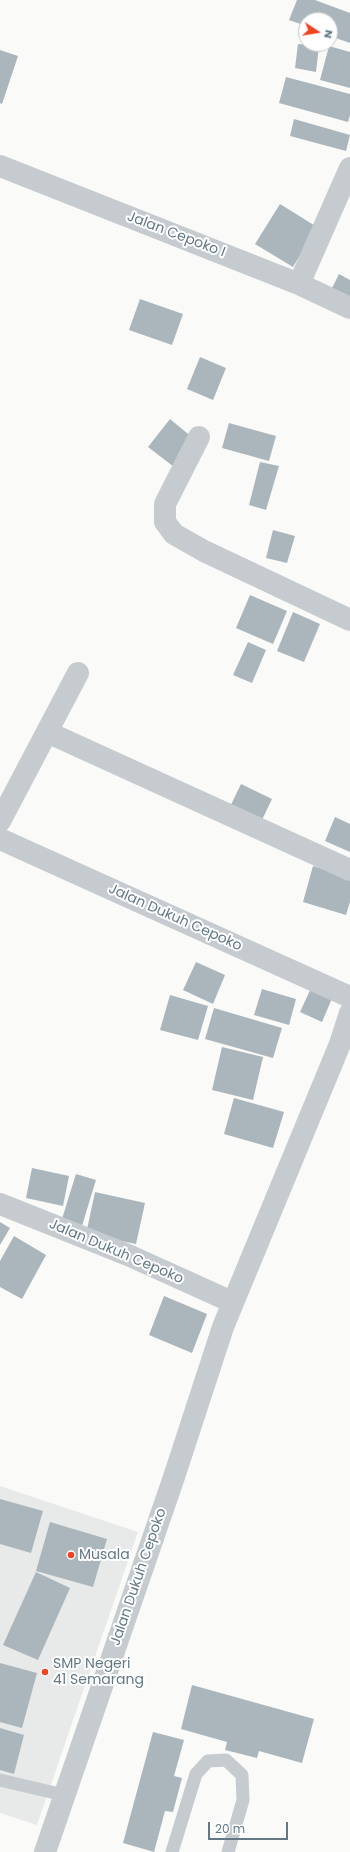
<!DOCTYPE html>
<html>
<head>
<meta charset="utf-8">
<style>
  body { margin:0 }
  #map { position:relative; width:350px; height:1852px; overflow:hidden; background:#fafaf8; font-family:Poppins,sans-serif }
  canvas { display:block }
  .north { position:absolute; left:298px; top:12px; width:40px; height:40px; box-sizing:border-box; background:#fff; border:1px solid #c0c9ce; border-radius:50%; rotate:102deg; font-size:11px; font-weight:700; line-height:16px; text-align:center; color:#627885 }
  .north::after { content:''; display:block; margin:auto; width:14px; height:18px; background:#f24320; clip-path:polygon(50% 0,100% 100%,50% 72%,0 100%) }
  .scale { position:absolute; left:208px; top:1822px; width:80px; height:18px; box-sizing:border-box; border:2px solid #627885; border-top:0; padding-left:5px; font-size:12px; line-height:14px; white-space:nowrap; color:#627885; -webkit-text-stroke:3px #fff; paint-order:stroke }
</style>
</head>
<body>
<div id="map">
<canvas width="350" height="1852"></canvas>
<div class="north">N</div>
<div class="scale">20 m</div>
</div>
<script>
const c = document.querySelector('canvas').getContext('2d');
c.lineJoin = 'round';
function paint(path, color) { c.fillStyle = color; c.fill(path, 'evenodd'); }
const shape = rows => new Path2D(rows.map(r => 'M' + r).join(''));
function strokePath(path, color, width, dash) { c.strokeStyle = color; c.lineWidth = width; c.lineCap = dash ? 'butt' : 'round'; c.setLineDash(dash || []); c.stroke(path); }
function write(font, color, halo, rows, align = 'center') {
  c.font = font + ' Poppins,sans-serif'; c.lineWidth = 4; c.setLineDash([]); c.textBaseline = 'middle'; c.strokeStyle = halo; c.fillStyle = color; for (const [text, x, y, turn = 0] of rows) {
    c.save(); c.translate(x, y); c.rotate((+turn || 0) * Math.PI / 180); c.textAlign = isNaN(turn) ? turn : align; if (halo) c.strokeText(text, 0, 0); c.fillText(text, 0, 0); c.restore();
  }
}
paint(shape([
  [0,1486,138,1532,37,1825,0,1813]
]), '#e8eae9');
paint(shape([
  [297,0,315,0,350,13,350,43,330,36,330,20,306,20,306,26,289,20],
  [298,44,319,46,316,72,295,68],
  [329,46,350,52,350,88,320,80],
  [0,50,18,56,2,104,0,103],
  [286,77,350,94,350,115,348,122,279,103],
  [294,119,350,135,346,151,290,136],
  [280,204,317,227,293,267,255,244],
  [339,274,350,280,350,299,332,288],
  [140,299,183,314,172,345,129,330],
  [200,357,226,368,213,400,187,389],
  [170,419,199,443,178,470,148,447],
  [229,423,276,436,269,461,222,448],
  [260,462,279,466,266,510,249,505],
  [273,530,295,536,287,563,266,558],
  [250,595,287,611,273,644,236,628],
  [293,612,320,624,304,662,277,651],
  [248,642,266,650,252,683,233,675],
  [241,784,272,799,258,828,227,813],
  [335,817,350,824,350,852,325,841],
  [313,866,350,877,350,902,346,915,303,902],
  [196,962,225,975,213,1004,183,990],
  [312,986,333,996,322,1022,300,1012],
  [262,989,296,999,289,1025,254,1015],
  [170,995,208,1006,198,1040,160,1030],
  [214,1008,282,1028,273,1058,205,1039],
  [222,1047,263,1057,253,1100,212,1090],
  [234,1098,284,1112,273,1148,224,1134],
  [32,1168,69,1176,63,1206,26,1198],
  [76,1174,96,1180,81,1229,61,1222],
  [95,1192,145,1203,136,1244,86,1234],
  [0,1222,10,1228,0,1245],
  [14,1236,46,1255,22,1299,0,1287,0,1261],
  [164,1296,207,1314,192,1353,149,1335],
  [0,1499,43,1511,31,1553,0,1544],
  [50,1522,107,1539,93,1587,36,1571],
  [36,1572,70,1588,38,1660,3,1645],
  [0,1663,37,1673,22,1728,0,1722],
  [192,1685,314,1719,302,1763,259,1751,257,1758,225,1750,227,1742,181,1729],
  [0,1728,24,1735,14,1774,0,1770],
  [153,1732,184,1740,174,1776,182,1778,173,1812,165,1811,154,1852,123,1843]
]), '#abb6bc');
strokePath(shape([
  [0,1780,64,1795],
  [172,1852,196,1774,208,1761,226,1760,242,1775,243,1800,228,1852]
]), '#c5cbce', 13);
strokePath(shape([
  [0,166,299,284,350,308],
  [299,284,350,168],
  [199,437,165,504,165,522,174,534,204,551,350,620],
  [47,732,350,870],
  [0,821,78,673],
  [0,839,350,997],
  [0,1204,128,1255,232,1302],
  [45,1852,174,1477,223,1327,340,1044,350,1013]
]), '#c5cbce', 22);
for (const [x, y, r, color] of [
  [71,1555,4,"#f24320"],
  [45,1672,4,"#f24320"]
]) { const dot = new Path2D(); dot.arc(x, y, r, 0, 2 * Math.PI); c.fillStyle = color; c.fill(dot); strokePath(dot, '#fff', 1.5); }
write('14px', '#627885', '#fff', [
  ["Jalan Cepoko I",176,235,21],
  ["Jalan Dukuh Cepoko",175,918,24],
  ["Jalan Dukuh Cepoko",116,1252,23],
  ["Jalan Dukuh Cepoko",139,1577,-71]
]);
write('14px', '#627885', '#fff', [
  ["Musala",79,1555],
  ["SMP Negeri",53,1664],
  ["41 Semarang",53,1680]
], 'left');
</script>
</body>
</html>
